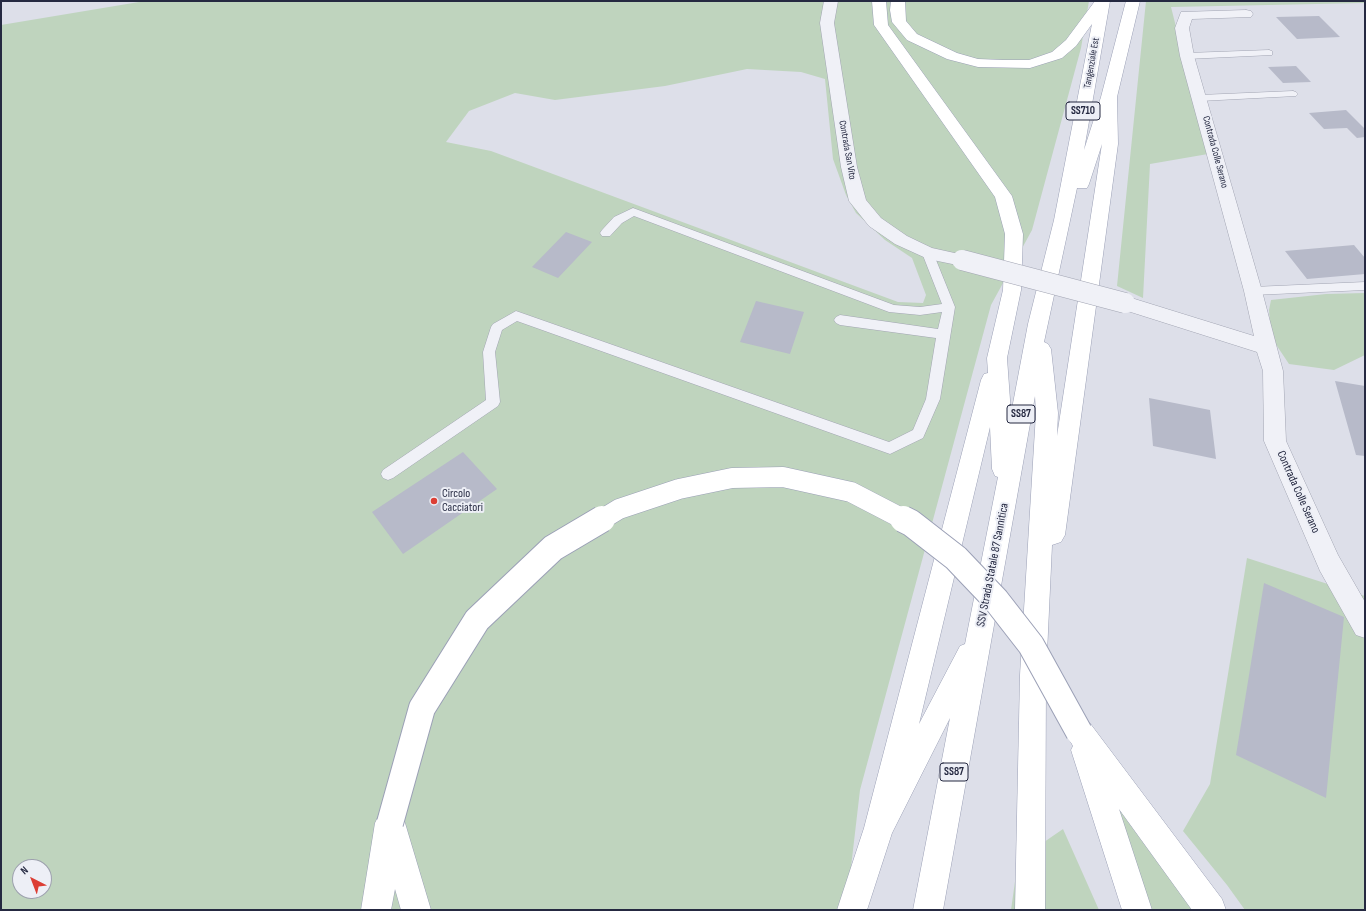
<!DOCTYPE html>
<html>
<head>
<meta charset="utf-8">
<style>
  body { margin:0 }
  #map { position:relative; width:1366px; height:911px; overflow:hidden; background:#dddfe9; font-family:"Sofia Sans Condensed",sans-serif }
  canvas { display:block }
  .frame { position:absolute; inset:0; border:2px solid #252941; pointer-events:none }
  .north { position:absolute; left:12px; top:859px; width:40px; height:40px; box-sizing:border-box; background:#edeff6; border:1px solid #9da0ae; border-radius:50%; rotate:318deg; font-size:11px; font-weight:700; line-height:16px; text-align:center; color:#252941 }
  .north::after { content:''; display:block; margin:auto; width:14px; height:18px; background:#dc3e34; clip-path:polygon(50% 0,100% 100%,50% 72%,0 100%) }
</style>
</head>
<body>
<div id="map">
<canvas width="1366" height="911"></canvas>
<div class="frame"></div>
<div class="north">N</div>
</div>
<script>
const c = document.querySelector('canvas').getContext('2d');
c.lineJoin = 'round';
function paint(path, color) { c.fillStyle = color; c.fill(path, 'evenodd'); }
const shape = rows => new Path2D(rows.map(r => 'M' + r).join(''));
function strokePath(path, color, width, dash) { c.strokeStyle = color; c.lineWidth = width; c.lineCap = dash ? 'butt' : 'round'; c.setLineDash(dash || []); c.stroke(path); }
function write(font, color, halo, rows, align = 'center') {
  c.font = font + ' "Sofia Sans Condensed",sans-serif'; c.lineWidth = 4; c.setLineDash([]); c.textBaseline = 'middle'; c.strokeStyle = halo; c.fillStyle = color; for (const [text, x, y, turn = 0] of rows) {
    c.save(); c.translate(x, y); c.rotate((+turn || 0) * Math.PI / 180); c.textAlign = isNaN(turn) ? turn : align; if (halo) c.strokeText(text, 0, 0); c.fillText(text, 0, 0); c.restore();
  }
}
paint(shape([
  [145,1,1089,1,1081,48,1032,230,991,305,860,790,846,910,1,910,1,25],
  [747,69,801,72,825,79,833,159,846,195,856,213,885,240,912,258,926,295,923,303,898,302,491,151,446,142,469,111,515,93,555,100,665,86],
  [20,867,44,867,44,891,20,891],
  [1146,1,1365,1,1365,3,1171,7,1208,154,1150,164,1143,298,1117,286],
  [1365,293,1365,355,1334,370,1289,364,1271,337,1269,310,1271,300,1326,294],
  [1247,558,1365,596,1365,910,1245,910,1227,885,1183,831,1210,784],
  [1113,801,1193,910,1151,910],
  [1063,829,1099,910,1011,910,1018,860]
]), '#bfd4be');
paint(shape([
  [1319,16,1340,37,1297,39,1276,17],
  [1296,66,1311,82,1283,83,1268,67],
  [1346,110,1365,129,1365,137,1357,138,1347,128,1324,129,1309,113],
  [566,232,592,242,558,278,532,267],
  [1354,245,1365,258,1365,274,1307,279,1285,251],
  [756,301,804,312,790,354,740,342],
  [1335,381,1365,386,1365,456,1356,455],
  [1149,398,1210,410,1216,459,1153,446],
  [463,452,497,489,403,554,372,512],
  [1264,583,1344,617,1326,798,1236,755]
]), '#b7bac9');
const service = shape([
  [1269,50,1272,51,1272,55,1187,59,1182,56,1187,53,1269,50],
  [1293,91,1296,92,1298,94,1296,96,1200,101,1195,98,1200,95,1293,91],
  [633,208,894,305,920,307,942,304,922,253,924,250,932,250,955,307,940,399,923,438,890,454,517,321,502,330,495,352,500,402,498,406,393,478,388,480,383,478,381,474,383,470,486,400,483,352,491,327,493,324,516,311,889,442,913,430,926,399,936,338,840,325,836,323,834,320,836,317,840,315,938,329,942,312,920,315,889,312,634,216,622,223,610,236,602,236,600,233,602,230,614,217,633,208],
  [1365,282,1365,290,1253,295,1249,294,1247,291,1249,288,1253,287,1365,282]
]);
const minor = shape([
  [824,1,838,1,834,23,857,167,866,200,881,218,907,236,932,248,968,256,971,260,968,264,962,266,928,259,895,244,869,226,849,201,841,167,820,23,824,1],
  [1246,10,1251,11,1253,14,1251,17,1192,19,1189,28,1194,56,1262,291,1283,371,1286,441,1338,555,1365,602,1365,638,1356,635,1320,571,1264,441,1263,371,1257,352,1118,308,1115,303,1118,298,1125,296,1254,336,1244,291,1180,56,1175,28,1181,12,1246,10]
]);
const primary = shape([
  [872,1,886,1,888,25,1012,196,1023,234,1021,290,1007,358,1011,414,1028,324,1054,220,1092,24,1076,46,1062,58,1030,68,978,67,947,59,907,40,892,22,890,10,891,1,905,1,906,21,917,34,957,53,978,59,1003,60,1029,60,1052,52,1066,40,1095,1,1110,1,1084,150,1101,97,1126,1,1140,1,1117,97,1118,144,1065,535,1061,542,1052,545,1046,675,1045,910,1015,910,1020,675,1036,413,1035,396,943,910,913,910,950,718,892,833,867,910,837,910,864,828,981,380,984,374,988,373,987,358,1003,290,1005,234,995,197,874,25,872,1],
  [1102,144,1057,436,1058,413,1051,349,1048,344,1044,342,1077,188,1087,188,1089,184,1102,144],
  [990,427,992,469,995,476,998,477,965,644,960,646,919,724,990,427],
  [1079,718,1089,722,1222,899,1226,910,1192,910,1119,809,1152,910,1122,910,1071,750,1073,746,1065,732,1069,722,1079,718],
  [390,808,400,813,405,823,431,910,401,910,395,889,391,910,361,910,375,823,380,813,390,808]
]);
strokePath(service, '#a2a5b3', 1);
strokePath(minor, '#a2a5b3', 1);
strokePath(primary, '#9ba0b6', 1);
paint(service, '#f0f1f7');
paint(minor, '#f0f1f7');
paint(primary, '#fff');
const minorBridge = shape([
  [962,260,1125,303]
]);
const primaryBridgeFar1 = shape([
  [601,520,619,509,679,489,732,478,783,477,851,492,905,520]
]);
const primaryBridge = shape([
  [903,519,911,523,956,558,996,600,1031,645,1079,732],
  [390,823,422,708,477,620,553,548,602,519]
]);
strokePath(minorBridge, '#a2a5b3', 21, []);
strokePath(primaryBridgeFar1, '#9ba0b6', 21, []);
strokePath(primaryBridge, '#9ba0b6', 28, []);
strokePath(minorBridge, '#f0f1f7', 20);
strokePath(primaryBridgeFar1, '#fff', 20);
strokePath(primaryBridge, '#fff', 26);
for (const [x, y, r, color] of [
  [434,501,4,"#dc3e34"]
]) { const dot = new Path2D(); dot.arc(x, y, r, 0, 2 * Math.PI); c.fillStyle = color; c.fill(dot); strokePath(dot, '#edeff6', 1.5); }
write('10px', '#252941', '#edeff6', [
  ["Tangenziale Est",1092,63,-80],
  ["Contrada San Vito",847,150,80],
  ["Contrada Colle Serano",1215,152,75]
]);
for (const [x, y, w] of [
  [1083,111,34],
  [1021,414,28],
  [954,772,28]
]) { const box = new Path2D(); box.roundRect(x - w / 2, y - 9, w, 18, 3); c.fillStyle = '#edeff6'; c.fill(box); strokePath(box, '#252941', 1); }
write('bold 11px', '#252941', null, [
  ["SS710",1083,111],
  ["SS87",1021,414],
  ["SS87",954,772]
]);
write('12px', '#252941', '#edeff6', [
  ["Contrada Colle Serano",1298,492,66],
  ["SSV Strada Statale 87 Sannitica",993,565,-79]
]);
write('12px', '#252941', '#edeff6', [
  ["Circolo",442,494],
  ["Cacciatori",442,508]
], 'left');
</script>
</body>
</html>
